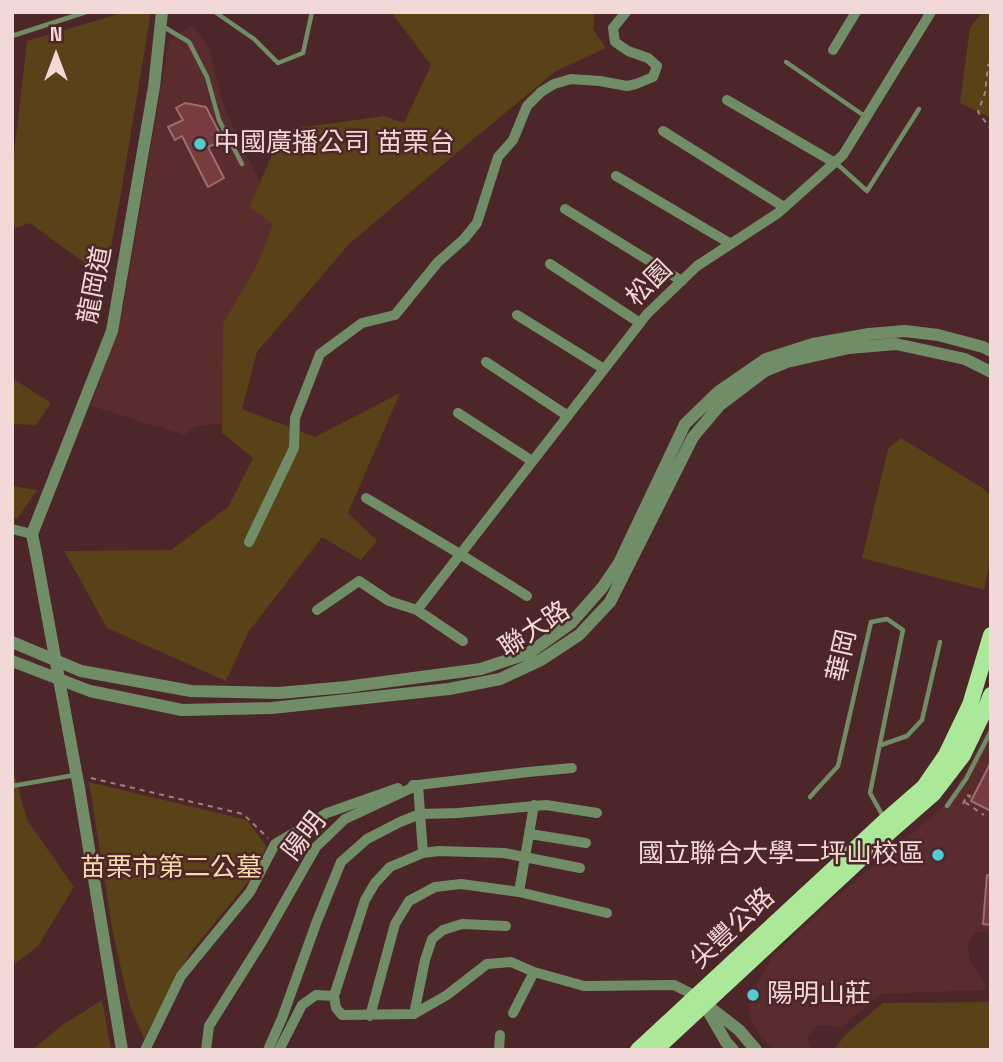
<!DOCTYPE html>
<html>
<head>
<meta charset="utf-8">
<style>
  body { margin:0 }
  #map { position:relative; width:1003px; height:1062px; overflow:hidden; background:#4c2628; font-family:"Space Grotesk",sans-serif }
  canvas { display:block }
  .frame { position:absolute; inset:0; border:14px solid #f2d9d8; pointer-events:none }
  .north { position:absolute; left:21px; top:21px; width:70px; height:70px; -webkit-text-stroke:5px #4c2628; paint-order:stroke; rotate:0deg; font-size:19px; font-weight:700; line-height:28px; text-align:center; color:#f2d9d8 }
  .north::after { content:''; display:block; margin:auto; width:24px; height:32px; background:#f2d9d8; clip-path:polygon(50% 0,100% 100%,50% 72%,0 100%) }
</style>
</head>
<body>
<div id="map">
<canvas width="1003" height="1062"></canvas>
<div class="frame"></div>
<div class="north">N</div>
</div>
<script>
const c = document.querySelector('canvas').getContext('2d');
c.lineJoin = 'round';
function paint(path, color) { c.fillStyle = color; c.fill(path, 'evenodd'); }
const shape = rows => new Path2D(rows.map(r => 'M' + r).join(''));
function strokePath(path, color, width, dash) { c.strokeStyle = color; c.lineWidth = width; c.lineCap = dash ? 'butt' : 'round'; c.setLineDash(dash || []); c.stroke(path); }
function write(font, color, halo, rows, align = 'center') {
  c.font = font + ' "Space Grotesk","Noto Sans TC",sans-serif'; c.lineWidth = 5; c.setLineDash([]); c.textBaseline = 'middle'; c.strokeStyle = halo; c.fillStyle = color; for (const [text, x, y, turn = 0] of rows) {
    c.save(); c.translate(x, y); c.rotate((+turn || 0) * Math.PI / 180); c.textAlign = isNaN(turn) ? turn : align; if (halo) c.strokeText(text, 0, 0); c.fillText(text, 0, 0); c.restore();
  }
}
paint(shape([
  [193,25,209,49,225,109,260,182,249,207,273,224,256,267,223,323,223,423,195,427,184,435,91,406,123,309,169,41],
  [991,721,991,933,976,932,968,944,970,961,986,985,984,990,880,994,841,1028,823,1025,816,1026,807,1037,811,1050,774,1050,753,1026,749,1013,750,996,773,956,829,903,942,808,963,777]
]), '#5a2c2e');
paint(shape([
  [125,12,151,12,120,199,105,278,30,223,12,229,12,170,27,41],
  [391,12,595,12,593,29,606,48,556,71,459,151,349,244,257,352,242,409,315,437,400,393,348,513,377,541,361,560,322,537,249,631,226,681,107,628,64,551,171,550,228,507,253,458,222,433,223,323,256,267,273,224,249,207,283,130,384,116,404,123,431,65],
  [983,12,991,12,991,118,960,103,970,27],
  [12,378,51,403,36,425,12,424],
  [901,438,981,487,991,496,991,556,984,590,862,558,888,449],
  [12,486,37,490,17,519,12,517],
  [12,765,27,820,74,887,38,946,12,966],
  [89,782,247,820,266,846,257,871,190,953,144,1038,130,1007,113,934],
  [102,1000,111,1050,32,1050,61,1026],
  [991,1002,991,1050,834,1050,846,1034,883,1003]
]), '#594118');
const building = shape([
  [185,103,206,107,223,140,208,147,224,178,208,187,182,136,175,140,168,127,183,120,176,108,185,103],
  [991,762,991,811,971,801,991,762],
  [987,875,991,876,991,925,983,924,987,875]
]);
paint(building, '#783c3f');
strokePath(building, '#9b6e6f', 2);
strokePath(shape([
  [991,63,988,65,985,93,978,112,991,129],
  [91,778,243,814,268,838],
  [963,804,967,795,970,796,966,803,984,815]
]), '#a18182', 2, [5, 5]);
strokePath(shape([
  [215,12,254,39,278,63,303,53,312,12],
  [164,27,189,42,207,77,219,120,242,164],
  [12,36,86,12],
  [786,62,866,117],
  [836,163,867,191,919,109],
  [881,745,907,736,922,720,940,642],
  [12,786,75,775],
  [810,797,838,766,871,622,887,619,903,630,870,793,884,818],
  [947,806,966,779,991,731]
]), '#708d68', 4.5);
strokePath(shape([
  [833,50,856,12],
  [727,100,835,163],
  [663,131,784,207],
  [616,176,731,244],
  [565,209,682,281],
  [550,264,640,323],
  [517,315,604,369],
  [486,362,568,416],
  [458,413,532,461],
  [366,498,460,554,527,596],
  [12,529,32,534],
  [249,542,294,448,295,418,320,354,362,323,395,315,438,262,464,239,477,223,498,157,513,140,527,106,541,92,554,84,571,79,600,81,627,86,636,84,653,77,657,66,648,58,628,51,615,42,613,28,626,12],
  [317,610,359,581,389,601,417,610,463,641],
  [417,610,647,314,697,266,778,213,843,155,931,12],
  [413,785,418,785,423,853],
  [530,834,586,843],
  [580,868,504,853,439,851,423,853,390,867,375,883,365,900,334,996,336,1008,342,1015,414,1014,447,995,487,964,511,962,534,972,584,986,674,985,696,996],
  [519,892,534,805],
  [513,1013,534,972],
  [414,1014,425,960,432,939,443,930,462,924,506,926],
  [370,1016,395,924,409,901,435,887,461,884,519,892,607,913],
  [145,1050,181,976,250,892,275,844,327,813,398,788],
  [206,1050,209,1026,263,940,316,847,345,819,418,785,528,772,572,768],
  [268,1050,282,1018,317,921,341,862,367,839,400,822,420,814,458,813,546,805,597,813],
  [279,1050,302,1005,316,995,334,996],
  [499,1050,500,1035]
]), '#708d68', 10);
strokePath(shape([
  [36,554,32,534,112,331,154,87,162,12],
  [12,642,81,671,191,691,279,693,346,687,481,669,529,653,571,623,602,588,619,563,685,424,718,392,766,359,813,344,869,334,905,331,938,335,983,347,991,351],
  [12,661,90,691,182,710,272,708,449,689,500,679,541,660,579,635,610,602,693,437,720,405,765,371,787,362,849,348,896,344,965,359,991,372],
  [79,788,122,1050],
  [699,999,739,1030,756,1050],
  [708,1011,726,1042,733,1050]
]), '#708d68', 12);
strokePath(shape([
  [638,1050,885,821,924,787,946,755,970,705,991,635],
  [655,1050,894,828,933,794,963,755,986,707,991,695]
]), '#ace899', 16);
strokePath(shape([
  [36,554,79,788]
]), '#708d68', 12);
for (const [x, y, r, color] of [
  [200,144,7,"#51ccd1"],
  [938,855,7,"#51ccd1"],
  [753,995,7,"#51ccd1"]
]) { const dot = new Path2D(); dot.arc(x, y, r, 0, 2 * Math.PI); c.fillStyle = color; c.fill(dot); strokePath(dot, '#4c2628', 2.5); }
write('26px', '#f2d9d8', '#4c2628', [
  ["中國廣播公司 苗栗台",214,144],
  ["國立聯合大學二坪山校區",924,855,"right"],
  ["陽明山莊",767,995]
], 'left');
write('26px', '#f2d9d8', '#4c2628', [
  ["松園",650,284,-45],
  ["龍岡道",96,285,-79],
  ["聯大路",535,630,-33],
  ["華岡",843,656,-77],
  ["陽明",305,837,-52],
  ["尖豐公路",733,929,-43]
]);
write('26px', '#f8daad', '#4c2628', [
  ["苗栗市第二公墓",171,869]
]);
</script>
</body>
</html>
